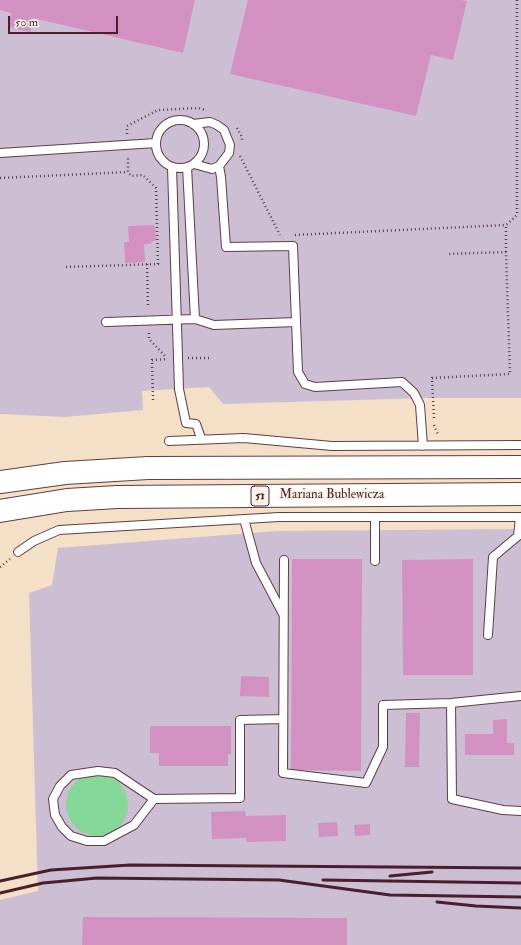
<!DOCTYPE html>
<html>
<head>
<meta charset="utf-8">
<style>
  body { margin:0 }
  #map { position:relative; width:521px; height:945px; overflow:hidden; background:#f3e0c6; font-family:"IM FELL Double Pica",serif }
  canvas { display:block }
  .scale { position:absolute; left:8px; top:16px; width:110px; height:18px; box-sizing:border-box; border:2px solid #4a1f2b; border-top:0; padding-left:5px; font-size:12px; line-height:14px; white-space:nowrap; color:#4a1f2b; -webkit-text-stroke:3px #f7f3e8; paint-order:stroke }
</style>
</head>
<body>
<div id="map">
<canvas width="521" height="945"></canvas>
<div class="scale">50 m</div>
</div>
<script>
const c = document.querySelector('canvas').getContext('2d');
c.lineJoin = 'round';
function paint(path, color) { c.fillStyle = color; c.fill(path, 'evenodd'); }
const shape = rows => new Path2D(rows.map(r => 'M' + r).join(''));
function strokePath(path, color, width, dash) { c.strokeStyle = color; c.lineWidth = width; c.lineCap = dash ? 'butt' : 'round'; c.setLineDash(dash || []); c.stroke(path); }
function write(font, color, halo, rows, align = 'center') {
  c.font = font + ' "IM FELL Double Pica",serif'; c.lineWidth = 3; c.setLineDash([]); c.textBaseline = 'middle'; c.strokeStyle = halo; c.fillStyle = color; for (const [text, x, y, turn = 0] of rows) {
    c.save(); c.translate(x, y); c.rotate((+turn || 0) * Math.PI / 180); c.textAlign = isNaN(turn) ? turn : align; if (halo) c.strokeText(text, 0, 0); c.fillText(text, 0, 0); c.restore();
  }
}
paint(shape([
  [0,0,521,0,521,398,427,398,223,404,209,387,142,391,143,410,65,417,0,414],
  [521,529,521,945,0,945,0,900,38,891,29,593,52,585,58,548,277,531]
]), '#ccbfd4');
paint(shape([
  '66 805a31 31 0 1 1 62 0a31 31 0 1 1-62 0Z'
]), '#86d899');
paint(shape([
  [0,0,195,0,183,53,33,18,30,32,8,27,11,13,0,10],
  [248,0,461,0,467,1,453,60,431,55,416,116,230,74],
  [153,225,155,227,156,240,151,242,151,244,144,244,145,262,125,263,124,242,129,242,128,226],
  [292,559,362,559,361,771,291,770],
  [473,559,473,675,403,675,402,560],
  [241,676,269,677,269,697,240,696],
  [406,713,420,713,419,767,405,767],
  [507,719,507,743,514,743,514,755,465,755,465,734,493,734,493,720],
  [150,726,231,726,231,754,228,754,228,766,159,766,159,753,150,753],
  [245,811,246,816,286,815,286,841,246,842,246,838,212,839,211,812],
  [337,822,338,836,319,837,318,823],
  [370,824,370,835,355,836,354,825],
  [83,917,347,918,347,945,82,945]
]), '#d291c1');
const service = shape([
  '156 144a24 24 0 1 1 48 0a24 24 0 1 1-48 0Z',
  [193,124,210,122,217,125,224,130,230,145,229,153,219,166,212,169,194,164],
  [0,153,156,143],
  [219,166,221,177,226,247,293,246,298,372,305,384,315,387,402,382,414,393,420,405,423,446],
  [172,167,179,389,186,423,196,424,201,438],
  [195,319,214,325,296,322],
  [106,322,195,319,187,167],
  [169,441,244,438,332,446,521,445],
  [244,519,256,563,283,614],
  [18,552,34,541,59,530,279,517,521,517],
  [284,560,283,773,366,783,383,747,383,705,451,703,521,696],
  [375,561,375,517],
  [488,635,493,557,518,536,520,517],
  [451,703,452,799,503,810,521,811],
  [154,799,134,825,104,841,87,841,71,836,62,827,55,815,53,799,60,786,71,775,98,771,115,773,154,799,240,798,240,720,283,719]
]);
const primary = shape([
  [0,482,65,473,148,468,521,467],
  [0,511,67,500,117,497,521,494]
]);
strokePath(service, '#633c42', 10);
strokePath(primary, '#633c42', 24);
strokePath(shape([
  [237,128,242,137,242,142],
  [127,134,127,126,158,110,199,108,205,110],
  [240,156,280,235],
  [0,178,128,172],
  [295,235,506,225,517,215,517,0],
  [506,252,506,225],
  [147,264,148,307],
  [66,267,158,264,156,188,143,175,131,176,128,172,128,158],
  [149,333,149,339,166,357],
  [188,358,209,358],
  [153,400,152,360,168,359],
  [434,418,432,378,510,374,506,252,447,254],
  [434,425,438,435],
  [0,567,10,559]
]), '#633c42', 2.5, [1, 3]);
strokePath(service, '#fff', 8);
strokePath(primary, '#fff', 22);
strokePath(shape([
  [390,876,432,872],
  [323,880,521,883],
  [0,881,51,870,130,865,521,868],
  [0,893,43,883,97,878,279,880,390,895,521,897],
  [437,902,476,906,521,908]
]), '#4a1f2b', 3);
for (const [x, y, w] of [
  [260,496,18]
]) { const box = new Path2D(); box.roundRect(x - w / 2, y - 10, w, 20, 3); c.fillStyle = '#f7f3e8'; c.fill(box); strokePath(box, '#4a1f2b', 1); }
write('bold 12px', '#4a1f2b', null, [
  ["51",260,496]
]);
write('13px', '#4a1f2b', '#f7f3e8', [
  ["Mariana Bublewicza",332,495]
]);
</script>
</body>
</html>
